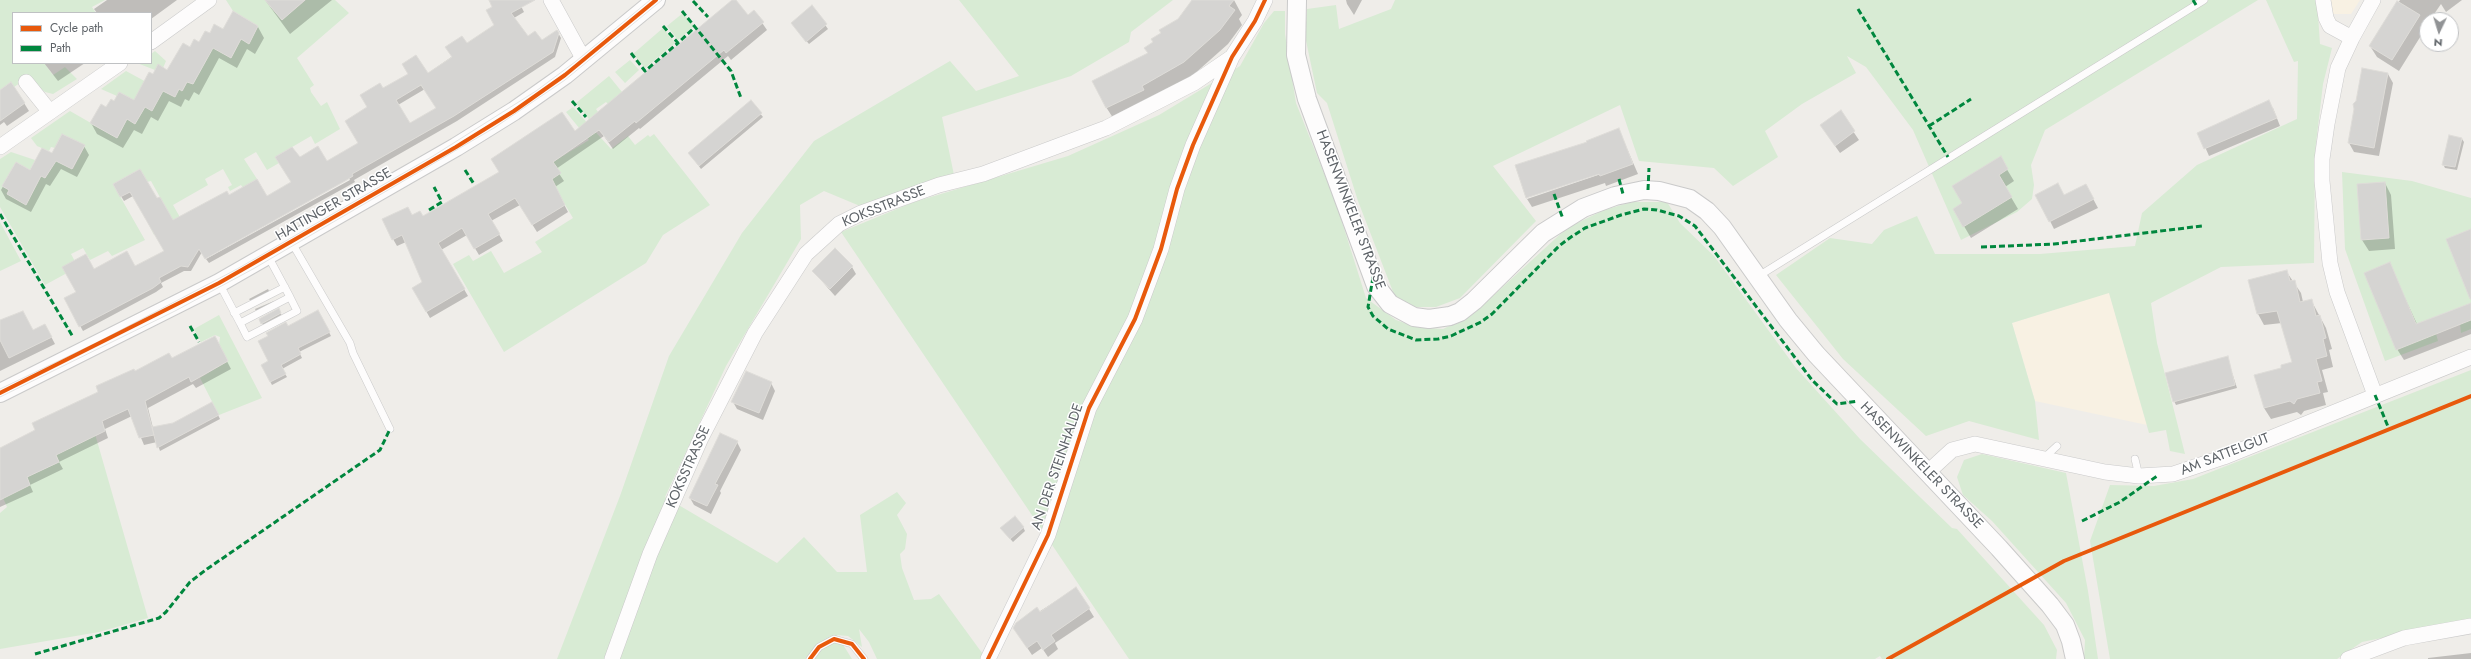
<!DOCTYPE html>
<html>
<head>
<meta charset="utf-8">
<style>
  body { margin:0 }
  #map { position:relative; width:2471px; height:659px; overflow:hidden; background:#efede9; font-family:Jost,sans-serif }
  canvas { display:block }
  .legend { position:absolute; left:12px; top:12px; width:140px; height:52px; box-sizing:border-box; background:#fff; border:1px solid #bfc1c3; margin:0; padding:5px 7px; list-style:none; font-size:12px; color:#5e6368 }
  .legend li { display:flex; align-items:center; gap:8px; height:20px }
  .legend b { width:20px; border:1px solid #bfc1c3 }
  .north { position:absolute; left:2419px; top:12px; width:40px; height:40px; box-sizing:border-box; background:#fff; border:1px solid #bfc1c3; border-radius:50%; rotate:184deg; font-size:11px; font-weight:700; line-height:16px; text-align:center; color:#5e6368 }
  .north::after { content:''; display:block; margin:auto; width:14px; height:18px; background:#919395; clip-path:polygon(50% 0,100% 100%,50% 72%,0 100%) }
</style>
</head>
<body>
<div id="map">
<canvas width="2471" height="659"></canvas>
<ul class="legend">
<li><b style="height:5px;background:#e8590c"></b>Cycle path</li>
<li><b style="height:5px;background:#00873e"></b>Path</li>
</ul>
<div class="north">N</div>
</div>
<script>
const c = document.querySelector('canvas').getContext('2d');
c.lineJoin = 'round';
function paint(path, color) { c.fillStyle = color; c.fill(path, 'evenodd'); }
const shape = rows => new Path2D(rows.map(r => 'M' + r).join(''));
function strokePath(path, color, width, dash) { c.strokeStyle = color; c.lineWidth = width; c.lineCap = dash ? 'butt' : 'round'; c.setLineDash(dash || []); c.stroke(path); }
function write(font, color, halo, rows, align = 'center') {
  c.font = font + ' Jost,sans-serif'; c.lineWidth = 3; c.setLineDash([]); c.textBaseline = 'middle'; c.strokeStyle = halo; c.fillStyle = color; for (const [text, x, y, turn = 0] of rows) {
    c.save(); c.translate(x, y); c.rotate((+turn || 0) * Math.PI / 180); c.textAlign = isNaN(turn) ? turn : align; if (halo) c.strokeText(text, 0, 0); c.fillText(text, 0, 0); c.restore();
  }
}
paint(shape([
  [2331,0,2360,0,2351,14,2332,14],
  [2109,292,2147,425,2035,401,2012,323]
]), '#f8f1e3');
paint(shape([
  [0,0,105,0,92,7,96,13,13,13,13,63,44,63,53,75,65,67,77,79,53,94,45,92,38,87,30,76,14,87,11,82,0,90],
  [226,0,265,0,282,20,306,0,335,0,349,13,297,58,314,85,310,88,311,92,321,106,327,102,340,129,315,144,311,136,275,157,279,163,267,170,256,152,244,159,257,179,243,188,241,185,230,191,228,187,232,185,223,169,205,179,208,185,173,205,181,219,154,235,147,221,167,210,151,181,147,182,140,169,113,184,145,240,112,256,108,251,90,260,83,248,71,254,78,267,45,285,0,207,0,159,11,152,35,160,30,170,16,162,2,186,9,190,7,194,26,204,41,176,45,178,56,157,58,162,73,169,85,146,62,134,55,148,51,147,49,151,37,146,31,138,70,111,117,138,127,119,135,124,145,107,119,92,117,96,101,89,126,71,174,97,179,89,183,91,187,82,193,84,208,57,209,45,231,58,241,39,249,44,258,26,233,11],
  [959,0,1173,0,1131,32,1129,42,1071,76,942,117,954,175,860,206,824,191,800,205,801,239,726,366,665,497,777,563,804,537,837,572,867,572,860,515,897,492,906,503,897,515,907,534,905,549,900,554,902,568,914,600,931,599,939,594,985,657,984,659,877,659,869,642,859,629,862,647,848,636,837,635,852,659,557,659,620,496,669,356,742,233,814,141,950,61,976,91,1019,76],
  [1395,0,2258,0,2045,130,2031,165,2034,185,2032,199,2017,212,1961,240,1913,130,1866,67,1847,56,1856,73,1802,104,1765,131,1778,157,1733,186,1714,168,1639,161,1620,105,1493,166,1536,221,1460,298,1436,307,1412,307,1395,297,1358,201,1327,103,1317,93,1305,36,1307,9,1336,5,1339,29,1391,9],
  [2266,0,2317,0,2320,44,2332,48,2323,84,2315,152,2314,263,2221,267,2151,303,2157,343,2185,454,2170,451,2166,430,2149,433,2109,293,2012,323,2035,401,2039,440,1969,421,1926,436,1843,359,1776,275,1830,238,1872,244,1884,230,1917,216,1935,254,2040,254,2135,246,2142,213,2197,165,2297,119,2298,61,2294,62],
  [1274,11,1285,11,1285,34,1296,103,1337,206,1366,298,1396,320,1416,327,1443,329,1472,315,1567,228,1604,210,1632,202,1667,202,1680,223,1714,256,1796,368,1860,439,1952,528,1957,529,2044,625,2057,650,2056,659,1882,659,1880,656,1875,659,1129,659,841,232,914,202,1068,156,1159,115,1240,66,1264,23],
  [683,13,694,26,678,40,667,26],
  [663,28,675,43,645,68,633,54],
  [155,51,166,61,163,68,158,65,155,70,137,63,151,63,151,54],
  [630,60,639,70,625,83,615,72],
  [609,76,631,103,608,104,606,102,596,109,598,112,589,119,576,103],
  [573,107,611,149,628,136,635,145,648,135,650,137,654,134,710,205,663,235,646,263,504,352,453,264,469,255,473,261,491,251,504,273,542,252,535,242,573,218,543,168,589,140,566,112],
  [2342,172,2412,181,2471,198,2471,329,2461,333,2460,324,2452,310,2432,318,2438,341,2385,361,2345,249],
  [0,222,21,261,0,271],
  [219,315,262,398,219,415,200,378,228,361,219,345,220,337,215,335,201,342,194,329],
  [2471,370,2471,620,2362,642,2337,659,2110,659,2090,541,2110,485,2154,486,2193,479],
  [89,413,148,618,99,632,0,649,0,513,7,507,3,498,30,485,27,477,59,462,56,455],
  [1982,454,2066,473,2088,591,2098,659,2084,659,2085,640,2066,603,1992,521,1963,495,1957,477,1964,460]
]), '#d8ebd4');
paint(shape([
  [107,0,177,0,151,19,151,13,97,13,94,9],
  [265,0,332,0,290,34],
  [490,0,518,0,524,12,514,18,528,38,541,42,557,31,561,38,555,57,457,121,354,180,355,182,348,186,209,263,206,259,350,180,349,178,202,252,191,271,184,271,161,283,163,287,156,292,83,331,65,299,77,292,94,270,135,268,165,252,133,196,124,201,114,185,156,200,172,221,229,197,267,197,292,183,299,158,326,162,359,143,368,108,383,89,427,74,496,26,494,7],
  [425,89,437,109,409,124,398,105],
  [733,0,748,16,754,11,767,30,731,60,728,56,640,129,639,128,613,149,604,136,556,169,564,181,555,187,568,212,537,232,520,205,491,221,503,241,479,255,467,235,441,250,468,296,430,318,413,288,423,282,406,242,397,246,393,239,412,216,423,217,575,132],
  [1199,0,1234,0,1242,15,1239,19,1242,25,1228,44,1192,76,1115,121,1106,107,1162,34],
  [1346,0,1362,0,1354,15,1347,4],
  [2400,0,2462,0,2446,12,2441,4,2430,20,2427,20,2427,26,2399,71,2377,57,2370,46],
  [812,7,828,29,809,44,794,26],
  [233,13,258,27,264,38,255,54,247,49,237,68,219,58,199,95,194,92,189,101,185,99,181,107,169,101,158,121,151,117,142,134,134,130,123,148,97,134,91,123,106,109,115,102,134,101,153,75,167,71,190,48,210,34,224,30],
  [44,63,85,63,58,81],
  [2363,69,2388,74,2393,83,2379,156,2354,152,2349,143],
  [0,92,24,103,29,111,7,126,4,122,0,125],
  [751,102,763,117,701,169,689,153],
  [2273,108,2280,126,2209,156,2199,133],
  [1840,112,1859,140,1840,153,1826,133],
  [1619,130,1638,174,1606,186,1605,183,1532,207,1527,199,1604,173,1603,171,1527,197,1527,199,1517,166,1588,143,1588,141],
  [2462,139,2464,142,2457,170,2445,168,2443,164],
  [84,146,89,155,77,177,61,169,50,186,46,184,31,212,6,199,1,190,16,163,31,171,52,154],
  [2000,158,2014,181,2005,187,2018,209,1971,238,1954,209,1963,204],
  [2385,183,2391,195,2395,249,2369,251,2362,240],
  [2090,193,2098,208,2054,229,2050,221,2064,196],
  [2389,263,2417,324,2471,304,2471,334,2404,360,2397,349],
  [852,267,856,274,835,296,813,271],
  [2286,271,2301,293,2303,302,2311,300,2326,328,2332,349,2329,350,2333,367,2322,370,2328,392,2323,393,2326,405,2304,411,2301,415,2297,412,2271,419,2264,408,2282,368,2293,363,2282,323,2264,325,2258,314],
  [268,289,270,293,252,303,249,299],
  [274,301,275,303,257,313,255,309],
  [278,310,283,317,264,327,260,319],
  [318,311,331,336,299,352,302,358,282,369,287,377,272,385,262,366,270,361,269,337],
  [0,321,33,331,45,325,55,344,0,371],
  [218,344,231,369,196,388,193,384,148,408,153,428,173,424,212,403,220,419,160,451,157,442,144,445,132,416,105,429,108,438,59,462,63,469,30,485,33,492,0,507,0,458,36,431,135,373],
  [2227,357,2237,388,2176,405,2174,401],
  [771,383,775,391,763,420,737,409,733,402],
  [737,442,741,450,720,491,721,493,711,514,694,505,690,498],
  [1023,527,1025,531,1013,542,1004,532],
  [1076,588,1094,617,1055,643,1058,649,1048,657,1042,648,1032,655,1014,628],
  [2471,653,2471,659,2428,659,2428,658]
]), '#0003');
const building = shape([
  [265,0,305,0,282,20,265,0],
  [489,0,535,0,511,13,528,36,535,31,542,40,557,30,559,33,553,52,454,116,352,174,353,176,345,181,205,259,199,249,188,267,181,266,159,278,161,282,153,288,79,327,64,298,76,292,62,267,86,254,94,269,127,251,135,266,164,251,130,192,120,197,113,184,140,169,157,198,160,197,173,220,227,191,229,195,257,179,267,196,291,182,275,157,292,147,300,157,318,146,327,161,358,143,345,121,367,107,360,95,380,83,383,88,408,74,402,64,416,55,428,73,452,57,445,47,462,36,467,43,494,25,486,10,492,7,489,0],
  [421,85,436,108,410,123,396,100,421,85],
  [732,0,736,0,748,15,754,10,764,22,726,53,724,50,636,123,635,121,609,142,599,130,553,162,561,173,552,179,565,205,532,225,515,198,488,214,500,234,474,249,462,228,438,243,465,289,426,312,412,288,422,282,402,235,392,240,382,219,408,207,412,215,420,211,423,216,499,172,491,159,562,112,575,131,732,0],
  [1192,0,1234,0,1229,6,1235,10,1220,30,1184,62,1142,86,1144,90,1106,108,1092,81,1148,53,1144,48,1153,42,1151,39,1161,33,1159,30,1178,19,1192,0],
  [2397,1,2420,15,2392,60,2369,46,2397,1],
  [812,5,827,24,806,42,791,23,812,5],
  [233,11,258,26,249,44,241,39,231,58,213,48,193,84,187,82,182,91,179,89,175,97,163,91,152,111,145,107,135,124,127,119,117,138,90,123,101,104,106,107,111,99,114,101,119,92,134,100,149,72,153,74,158,64,167,70,183,43,190,47,194,39,199,42,205,31,210,33,214,24,223,29,233,11],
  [2362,68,2388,73,2374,148,2348,143,2354,109,2353,104,2356,101,2362,68],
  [11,82,25,103,0,121,0,90,11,82],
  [751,100,762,113,699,166,688,153,751,100],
  [2269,100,2277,118,2204,149,2197,133,2269,100],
  [1841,110,1855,131,1835,146,1820,125,1841,110],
  [1619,128,1633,164,1600,176,1599,174,1526,198,1515,165,1587,142,1586,141,1619,128],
  [62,134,85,145,72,169,56,161,45,178,41,176,26,205,7,194,9,190,2,186,16,162,30,170,42,148,52,153,62,134],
  [2449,135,2462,138,2455,167,2442,165,2449,135],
  [2001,156,2008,169,1999,175,2012,197,1963,227,1953,209,1962,203,1952,186,2001,156],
  [2385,182,2389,238,2361,240,2357,184,2385,182],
  [2058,183,2064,195,2086,184,2094,199,2049,222,2035,195,2058,183],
  [2471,229,2471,299,2470,299,2446,239,2471,229],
  [835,248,853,266,830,289,812,271,835,248],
  [2390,262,2416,324,2471,303,2471,320,2396,350,2364,273,2390,262],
  [2287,270,2290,281,2295,280,2300,302,2312,299,2316,316,2320,315,2326,338,2323,339,2327,356,2316,359,2322,381,2317,382,2320,393,2297,399,2294,404,2290,401,2264,408,2254,375,2281,368,2281,365,2292,362,2277,311,2257,314,2248,280,2287,270],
  [279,308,281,313,261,324,259,319,279,308],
  [318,310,330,332,298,348,301,354,281,365,286,374,270,382,261,365,268,361,258,341,268,336,266,333,286,322,288,326,318,310],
  [23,311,33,330,45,324,52,337,9,358,0,340,0,320,23,311],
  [215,336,228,361,191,382,189,377,145,401,154,435,139,438,128,409,102,421,105,431,56,455,59,462,27,477,30,485,0,500,0,448,35,430,32,423,98,392,96,386,134,369,135,371,169,353,172,358,215,336],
  [2228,356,2235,385,2173,402,2165,373,2228,356],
  [746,371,772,382,759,413,731,402,746,371],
  [212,402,219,415,157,448,152,427,173,423,212,402],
  [720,433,738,441,715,484,718,485,707,506,689,498,720,433],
  [1015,516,1024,527,1010,539,1000,528,1015,516],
  [1076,587,1090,608,1051,635,1055,641,1043,650,1037,641,1027,648,1013,628,1016,623,1037,607,1040,612,1076,587]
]);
paint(building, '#d5d4d2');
strokePath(building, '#dedcd8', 1);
const service = shape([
  [292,243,350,343,353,353,390,429],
  [1757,277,2204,0],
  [219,283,240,323,290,297,268,256],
  [234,313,285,287],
  [240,323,247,337,297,311,290,297],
  [2044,458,2057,446],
  [2135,459,2139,476],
  [810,659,819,647,834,639,852,644,864,659]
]);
const minor = shape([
  [551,0,584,60],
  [2323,0,2326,18,2330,26,2352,38],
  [2373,0,2352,38,2338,68,2327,124,2322,159,2322,181,2330,263,2337,292,2375,395],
  [151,42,209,0],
  [26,82,50,112],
  [0,147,120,63],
  [1928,472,1952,450,1975,444,2105,472,2139,476,2173,474,2224,457,2471,357],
  [612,659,650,554,701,438,755,333,806,254,839,224,861,213,939,185,983,174,1106,128,1194,83,1232,57,1255,21,1265,0],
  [988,659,1048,535,1089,408,1135,319,1161,249,1177,189,1193,145,1232,57],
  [2348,659,2404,638,2471,626]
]);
const tertiary = shape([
  [1297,0,1296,55,1307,99,1376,286,1390,304,1414,317,1429,319,1450,316,1460,312,1474,301,1543,233,1583,208,1615,196,1644,190,1659,191,1690,199,1707,211,1722,227,1788,320,1816,354,1999,548,2050,605,2065,625,2071,641,2075,659],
  [0,393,219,283,456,147,514,111,565,75,656,0]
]);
strokePath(service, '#cacaca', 8);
strokePath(minor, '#cacaca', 16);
strokePath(tertiary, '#cacaca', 20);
strokePath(service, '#fdfcfc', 7);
strokePath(minor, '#fdfcfc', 15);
strokePath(tertiary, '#fdfcfc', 18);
strokePath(shape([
  [0,389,98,342,237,269,433,156,536,91,575,62,650,0],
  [0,397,175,311,253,269,494,128,565,80,662,0]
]), '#e3e4e3', 1);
strokePath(shape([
  [2193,0,2196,5],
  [693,1,708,17],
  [1858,9,1948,157],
  [682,11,731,71,741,98],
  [663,26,678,43,696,26],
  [631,53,645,71,678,43],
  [572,101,586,117],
  [1929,126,1971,99],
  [465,170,474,184],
  [1619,179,1623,194],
  [1648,190,1649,168],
  [1554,194,1563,219],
  [429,210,442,202,434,187],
  [0,214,73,337],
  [1981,247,2054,244,2202,226],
  [1373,277,1368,307,1373,316,1388,329,1416,340,1438,339,1451,336,1481,322,1492,314,1559,246,1571,237,1585,228,1621,215,1644,209,1657,210,1679,216,1695,226,1812,380,1837,404,1858,401],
  [190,326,199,342],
  [2375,395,2389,429],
  [2082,521,2120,502,2157,476],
  [35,654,159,618,166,612,190,582,207,569,380,450,390,429]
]), '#00873e', 3, [6, 3]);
strokePath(shape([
  [0,393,219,283,456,147,514,111,565,75,656,0],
  [810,659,819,647,834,639,852,644,864,659],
  [988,659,1048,535,1089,408,1135,319,1161,249,1177,189,1193,145,1232,57,1255,21,1265,0],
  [1888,659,2064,561,2471,396]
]), '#e8590c', 4);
write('14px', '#5e6368', '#fff', [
  ["HATTINGER STRASSE",334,205,-30],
  ["KOKSSTRASSE",884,207,-22],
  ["HASENWINKELER STRASSE",1350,210,69],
  ["AM SATTELGUT",2225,455,-21],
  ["HASENWINKELER STRASSE",1921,466,46],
  ["KOKSSTRASSE",689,467,-66],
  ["AN DER STEINHALDE",1058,467,-71]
]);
</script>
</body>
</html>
